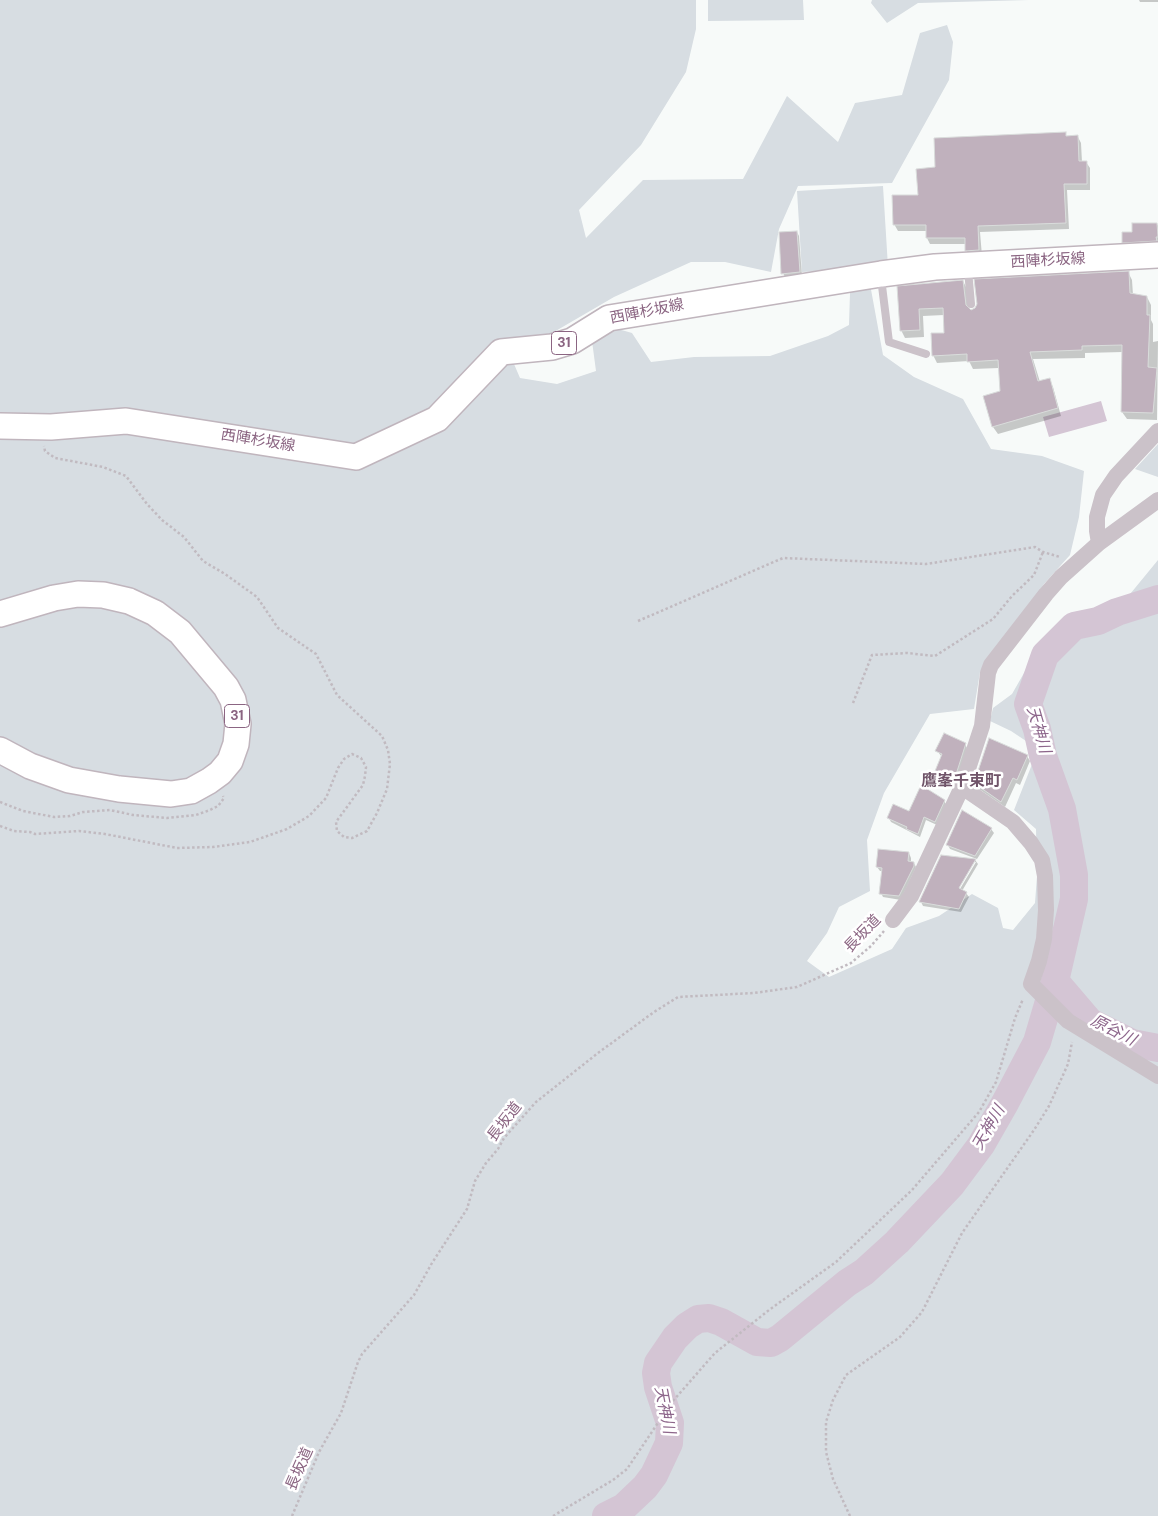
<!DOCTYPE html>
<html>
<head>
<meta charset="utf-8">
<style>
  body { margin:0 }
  canvas { display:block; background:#f7faf9 }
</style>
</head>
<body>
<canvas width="1158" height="1516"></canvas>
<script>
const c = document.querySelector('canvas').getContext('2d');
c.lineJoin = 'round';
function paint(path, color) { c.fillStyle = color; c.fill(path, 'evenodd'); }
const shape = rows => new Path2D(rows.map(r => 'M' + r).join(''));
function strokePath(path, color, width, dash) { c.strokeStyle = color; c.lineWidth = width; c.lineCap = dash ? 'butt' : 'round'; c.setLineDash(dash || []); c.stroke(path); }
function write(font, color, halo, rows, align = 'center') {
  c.font = font + ' "DM Sans","Noto Sans JP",sans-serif'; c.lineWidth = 5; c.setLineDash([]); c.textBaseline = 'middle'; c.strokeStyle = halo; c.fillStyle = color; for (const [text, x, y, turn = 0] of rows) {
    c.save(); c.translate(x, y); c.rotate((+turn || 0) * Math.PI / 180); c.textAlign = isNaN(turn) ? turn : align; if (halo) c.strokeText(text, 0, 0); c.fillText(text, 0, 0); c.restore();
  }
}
paint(shape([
  [0,0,696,0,696,29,686,72,641,145,579,210,586,238,643,180,743,179,787,96,838,142,855,103,902,95,920,33,947,25,953,42,949,80,892,183,798,186,779,229,771,272,725,262,691,262,614,297,511,357,520,378,557,384,596,371,592,341,618,329,632,333,651,362,694,357,770,356,828,336,849,325,850,293,870,284,883,355,914,377,963,399,991,449,1042,456,1084,471,1079,517,1070,555,1044,584,980,672,974,709,930,714,884,793,867,840,870,891,839,907,827,933,807,961,829,977,892,949,906,928,939,916,972,894,998,908,1003,928,1013,930,1035,903,1037,876,1036,829,1014,810,1038,749,1011,731,990,721,993,708,1012,694,1028,666,1059,626,1126,599,1158,560,1158,1516,0,1516],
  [708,0,803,0,804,20,708,21],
  [872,0,1029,0,918,3,887,23,871,3],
  [883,186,888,267,802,272,797,191],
  [1158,444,1158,477,1135,469]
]), '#d7dde2');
paint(shape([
  [1101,401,1107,421,1049,437,1043,417]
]), '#d4c5d4');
paint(shape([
  [1139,0,1158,0,1158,2,1140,2],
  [1065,133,1067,137,1078,137,1081,143,1082,162,1086,162,1090,168,1090,190,1067,190,1069,229,980,232,982,256,970,257,967,251,966,244,930,244,927,238,927,231,898,231,894,224,919,196,936,168],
  [1157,224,1158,226,1158,245,1126,246,1123,242],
  [797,232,799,236,802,276,785,277,783,273],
  [1128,272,1132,280,1133,295,1147,297,1151,305,1151,320,1153,324,1153,342,1158,341,1157,420,1127,419,1122,412,1123,352,1085,353,1085,358,1033,359,1040,382,1049,379,1053,387,1061,416,998,434,993,427,985,397,1001,392,999,368,973,369,969,361,937,363,933,355,945,334,944,315,923,316,924,337,905,338,901,330,899,288,963,281,967,289,969,309,971,311],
  [965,744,967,748,956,784,939,776,936,771,942,757,937,751],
  [1027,756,1030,761,1020,785,1016,783,1005,807,979,789,975,783],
  [944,801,946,804,937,825,926,820,920,837,891,822,889,818,910,813],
  [991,829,994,833,977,859,950,849,948,845],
  [909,853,911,858,911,863,914,863,916,867,901,900,883,897,881,893,883,871,880,871,877,867],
  [975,860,978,864,962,891,966,893,969,897,961,912,923,906,921,902],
  [973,862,976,862,957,894,955,893]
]), '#0003');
strokePath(shape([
  [1055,981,1090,1022,1132,1043,1158,1048],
  [606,1516,624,1507,645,1487,654,1475,669,1443,670,1423,658,1387,656,1373,658,1363,675,1338,687,1326,698,1319,709,1318,721,1322,757,1342,771,1343,780,1338,847,1283,864,1272,897,1242,952,1184,981,1145,1005,1103,1037,1042,1055,981,1074,899,1074,875,1062,809,1043,756,1037,729,1028,704,1045,655,1074,626,1098,621,1117,612,1158,599]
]), '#d4c5d4', 28);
const building = shape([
  [1066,132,1066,136,1078,135,1079,161,1087,161,1087,184,1064,184,1066,223,978,226,979,250,965,251,965,238,926,238,926,225,893,225,892,195,918,195,916,169,935,167,934,138,1066,132],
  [1132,223,1157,223,1158,237,1156,237,1157,241,1122,243,1122,232,1132,232,1132,223],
  [797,231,800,272,781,274,779,232,797,231],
  [1129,271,1130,293,1147,296,1147,315,1150,315,1148,367,1157,368,1153,413,1121,412,1122,345,1082,346,1082,350,1030,352,1038,381,1050,378,1058,408,992,427,983,396,1000,391,998,360,967,362,967,354,932,356,931,333,944,333,943,308,919,309,920,330,900,331,897,286,963,280,966,305,971,310,975,308,977,304,974,279,1129,271],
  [944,733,966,743,954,781,935,771,942,754,935,751,944,733],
  [989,738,1028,755,1017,780,1013,778,1001,802,974,783,989,738],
  [921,785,945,800,935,822,924,817,918,834,906,829,907,827,887,818,893,804,909,811,921,785],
  [962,810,992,828,975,856,946,845,962,810],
  [878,849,909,852,908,861,914,862,914,866,899,896,879,894,882,868,876,867,878,849],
  [941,855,976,859,959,888,967,892,959,909,919,902,941,855]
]);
paint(building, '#c0b1bd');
strokePath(building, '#d9dcdb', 1);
const primary = shape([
  [0,426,51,427,126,421,356,457,437,419,501,352,552,347,572,341,609,318,881,274,935,267,1158,255],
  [0,614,54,598,78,594,103,595,129,601,155,613,180,632,226,687,233,700,238,724,236,744,230,761,220,773,209,781,191,791,171,794,119,789,69,780,30,766,0,750]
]);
strokePath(primary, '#c0b5bd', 28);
strokePath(shape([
  [638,621,783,558,926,564,1035,547,1043,552,1060,557],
  [853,703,872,655,907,653,935,656,993,619,1012,596,1034,575,1043,552],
  [0,802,23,811,54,817,70,816,83,812,110,810,133,815,167,818,196,815,210,810,218,806,224,798,223,796],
  [0,826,14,831,30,832,35,834,79,831,105,834,177,848,213,847,250,842,287,829,309,816,326,798,338,768,344,759,352,754,361,758,366,767,365,776,363,785,336,822,337,831,344,837,352,838,367,831,377,813,387,789,390,764,388,750,382,736,337,695,316,654,278,628,257,597,225,574,203,561,184,537,162,520,147,504,126,476,103,467,55,458,45,451,44,446],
  [292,1516,319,1452,341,1413,358,1362,362,1354,414,1295,432,1263,467,1209,475,1181,486,1163,498,1149,504,1138,536,1102,598,1053,654,1012,678,997,754,993,797,987,851,963,871,946,884,931],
  [553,1516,613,1480,627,1469,672,1402,715,1353,769,1310,836,1262,912,1190,979,1112,996,1082,1015,1018,1023,999],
  [850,1516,833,1479,826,1452,826,1422,833,1400,846,1375,900,1337,922,1312,962,1233,1034,1130,1049,1106,1068,1064,1072,1042]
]), '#c1bac0', 2.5, [2.5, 2.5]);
strokePath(shape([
  [968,270,971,304],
  [881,278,889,342,926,354]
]), '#cbc2c9', 8);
strokePath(shape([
  [1099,543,1097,531,1097,517,1103,495,1116,476,1158,431],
  [962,787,1013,822,1031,843,1042,860,1045,876,1046,910,1044,939,1039,961,1031,984,1068,1021,1158,1076],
  [893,920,911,896,962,787,982,726,988,673,991,665,1046,594,1061,577,1099,543,1158,500]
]), '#cbc2c9', 16);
strokePath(primary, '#fff', 25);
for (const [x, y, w] of [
  [564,343,25],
  [237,716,25]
]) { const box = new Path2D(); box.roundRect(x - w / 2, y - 11.5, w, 23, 4); c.fillStyle = '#fff'; c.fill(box); strokePath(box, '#8b6582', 1); }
write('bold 14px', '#8b6582', null, [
  ["31",564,343],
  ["31",237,716]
]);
write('15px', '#8b6582', '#fff', [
  ["西陣杉坂線",1048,261,-3],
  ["西陣杉坂線",647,312,-11],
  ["西陣杉坂線",258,441,9],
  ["長坂道",863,934,-46],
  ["長坂道",505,1122,-52],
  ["長坂道",300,1469,-66]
]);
write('italic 16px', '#8d668b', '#fff', [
  ["天神川",1038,730,74],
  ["原谷川",1113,1031,27],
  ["天神川",989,1128,-60],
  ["天神川",664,1410,79]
]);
write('bold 16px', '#705469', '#fff', [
  ["鷹峯千束町",961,782]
]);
</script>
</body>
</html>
